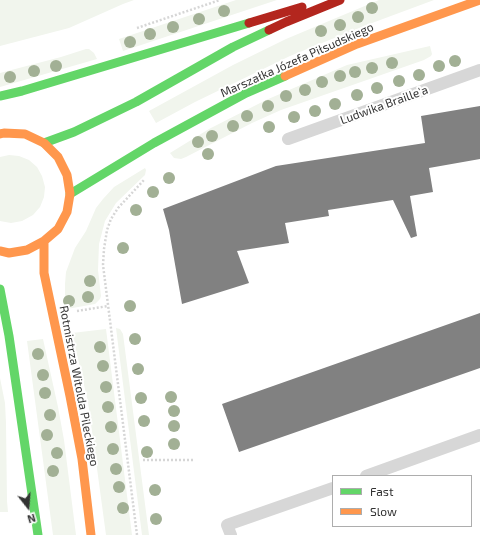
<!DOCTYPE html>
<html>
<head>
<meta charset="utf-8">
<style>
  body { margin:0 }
  #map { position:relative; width:480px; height:535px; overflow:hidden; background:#fff; font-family:"Exo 2",sans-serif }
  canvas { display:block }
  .legend { position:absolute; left:332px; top:475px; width:140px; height:52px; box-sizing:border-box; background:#fff; border:1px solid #adadad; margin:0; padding:5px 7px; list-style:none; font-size:12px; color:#333 }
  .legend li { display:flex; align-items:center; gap:8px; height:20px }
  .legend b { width:20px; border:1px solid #adadad }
  .north { position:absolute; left:8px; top:487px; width:40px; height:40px; -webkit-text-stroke:3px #fff; paint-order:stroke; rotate:163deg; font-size:11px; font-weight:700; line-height:16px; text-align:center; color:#333 }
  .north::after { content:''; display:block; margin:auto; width:14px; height:18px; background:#333; clip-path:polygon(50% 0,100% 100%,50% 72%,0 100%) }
</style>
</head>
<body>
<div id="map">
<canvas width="480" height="535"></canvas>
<ul class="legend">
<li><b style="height:5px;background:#63d668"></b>Fast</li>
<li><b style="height:5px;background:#ff974d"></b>Slow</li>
</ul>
<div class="north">N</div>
</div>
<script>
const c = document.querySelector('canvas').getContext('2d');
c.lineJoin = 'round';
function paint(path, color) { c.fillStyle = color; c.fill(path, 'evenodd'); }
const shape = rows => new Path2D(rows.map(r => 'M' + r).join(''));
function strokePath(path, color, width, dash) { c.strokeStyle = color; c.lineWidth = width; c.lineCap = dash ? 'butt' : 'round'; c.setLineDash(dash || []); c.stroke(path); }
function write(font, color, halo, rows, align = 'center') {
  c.font = font + ' "Exo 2",sans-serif'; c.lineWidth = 4; c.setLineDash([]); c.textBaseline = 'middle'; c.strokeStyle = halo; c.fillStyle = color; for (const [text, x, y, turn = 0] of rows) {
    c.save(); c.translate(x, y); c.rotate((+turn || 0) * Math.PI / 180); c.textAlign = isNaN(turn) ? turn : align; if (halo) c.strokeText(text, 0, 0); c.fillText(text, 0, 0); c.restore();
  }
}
paint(shape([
  [0,0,134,0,123,4,69,28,0,46],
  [236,0,277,0,123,51,119,39],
  [379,0,434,0,364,26,290,56,195,102,156,123,149,111,233,65,286,39],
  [430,46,432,54,431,56,424,60,281,110,252,123,186,157,181,159,174,158,170,153,209,129,266,100,347,65],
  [86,49,89,49,94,53,97,59,0,87,0,73,61,57],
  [9,155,19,156,29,160,37,167,42,176,45,187,44,197,40,207,33,215,22,221,11,223,0,221,0,157],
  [145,168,146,170,145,175,116,203,105,221,99,244,98,270,101,296,100,299,95,304,67,309,65,297,65,284,66,272,75,248,86,231,96,208,103,199,114,187],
  [116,328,120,329,123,334,149,535,142,535],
  [106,329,132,535,106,535,88,402,72,333],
  [43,339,58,407,64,440,76,535,53,535,27,341],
  [0,378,5,403,6,423,7,501,8,512,0,512]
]), '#f1f5ed');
paint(shape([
  [480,106,480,159,429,168,433,192,410,196,417,236,411,238,393,200,328,210,329,216,285,223,289,243,237,251,249,283,182,304,169,230,163,209,276,166,425,143,421,116],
  [480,313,480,368,239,452,222,404]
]), '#818181');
strokePath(shape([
  [137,28,220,0],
  [77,311,108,306],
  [143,460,195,460],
  [137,535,103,265,104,249,107,230,111,219,118,208,144,180]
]), '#d6d6d6', 2.5, [2, 2]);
strokePath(shape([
  [288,139,480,70],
  [366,476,480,435],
  [231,535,227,525,333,488]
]), '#d7d7d7', 12);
strokePath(shape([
  [0,96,22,91,249,23],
  [44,143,74,132,136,102,233,47,269,30],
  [70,194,154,143,246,93,285,76],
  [0,289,9,336,38,535]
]), '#63d668', 9);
strokePath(shape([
  [285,76,357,44,480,0],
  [0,134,4,133,25,134,44,143,58,157,67,175,70,194,67,212,58,229,44,241,27,250,9,253,0,251],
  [44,241,44,273,70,396,82,459,91,535]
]), '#ff974d', 9);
strokePath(shape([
  [249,23,302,7],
  [269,30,286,22,340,0]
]), '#b3261e', 9);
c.fillStyle = '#a2b095';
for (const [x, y] of [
  [372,8],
  [224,11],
  [358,17],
  [199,19],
  [340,25],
  [173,27],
  [321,31],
  [150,34],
  [130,42],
  [455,61],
  [392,63],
  [56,66],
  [439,66],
  [372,68],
  [34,71],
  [355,72],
  [419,75],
  [340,76],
  [10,77],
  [399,81],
  [322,82],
  [377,88],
  [305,90],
  [357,95],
  [286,96],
  [335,104],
  [268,106],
  [315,111],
  [247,116],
  [294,117],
  [233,126],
  [269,127],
  [212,136],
  [198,142],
  [208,154],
  [169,178],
  [153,192],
  [136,210],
  [123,248],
  [90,281],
  [88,297],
  [69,301],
  [130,306],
  [135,339],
  [100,347],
  [38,354],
  [103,366],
  [138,369],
  [43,375],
  [106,387],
  [45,393],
  [171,397],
  [141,398],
  [108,407],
  [174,411],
  [50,415],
  [144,421],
  [174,426],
  [111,427],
  [47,435],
  [174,444],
  [113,449],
  [147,452],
  [57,453],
  [116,469],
  [53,471],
  [119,487],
  [155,490],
  [123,508],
  [156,519]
]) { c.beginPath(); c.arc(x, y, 6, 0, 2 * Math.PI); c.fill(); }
write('12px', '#333', '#fff', [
  ["Marszałka Józefa Piłsudskiego",297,60,-24],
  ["Ludwika Braille'a",384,105,-20],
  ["Rotmistrza Witolda Pileckiego",79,386,79]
]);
</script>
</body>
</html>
